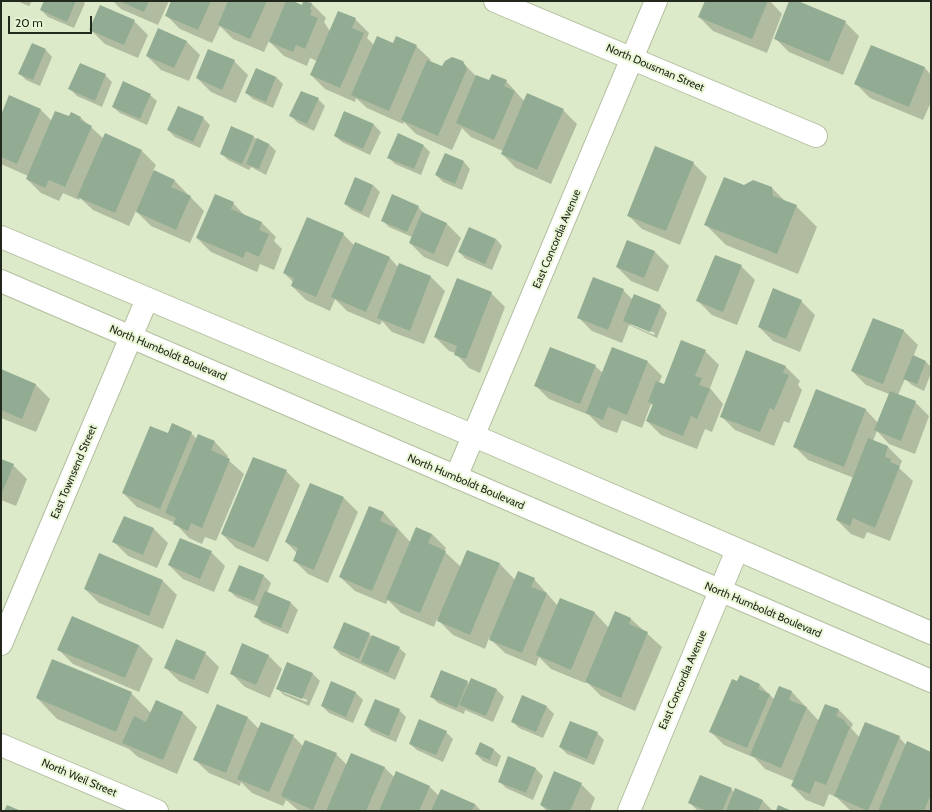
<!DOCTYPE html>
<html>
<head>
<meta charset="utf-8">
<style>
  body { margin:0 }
  #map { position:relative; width:932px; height:812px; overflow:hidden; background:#ddeac9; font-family:Cabin,sans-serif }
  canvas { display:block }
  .frame { position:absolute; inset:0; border:2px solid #23281c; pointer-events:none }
  .scale { position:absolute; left:8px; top:16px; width:84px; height:18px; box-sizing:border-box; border:2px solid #23281c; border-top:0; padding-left:5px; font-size:12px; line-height:14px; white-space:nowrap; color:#23281c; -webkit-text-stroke:3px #eaf7d6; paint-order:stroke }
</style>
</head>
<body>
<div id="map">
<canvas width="932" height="812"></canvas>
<div class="frame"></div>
<div class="scale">20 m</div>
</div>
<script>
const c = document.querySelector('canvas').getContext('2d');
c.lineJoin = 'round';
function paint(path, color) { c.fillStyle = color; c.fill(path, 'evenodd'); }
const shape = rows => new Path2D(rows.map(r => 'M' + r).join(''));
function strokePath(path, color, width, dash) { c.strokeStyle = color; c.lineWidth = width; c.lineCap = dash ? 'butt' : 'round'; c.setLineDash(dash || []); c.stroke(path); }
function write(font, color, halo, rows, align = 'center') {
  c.font = font + ' Cabin,sans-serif'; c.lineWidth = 4; c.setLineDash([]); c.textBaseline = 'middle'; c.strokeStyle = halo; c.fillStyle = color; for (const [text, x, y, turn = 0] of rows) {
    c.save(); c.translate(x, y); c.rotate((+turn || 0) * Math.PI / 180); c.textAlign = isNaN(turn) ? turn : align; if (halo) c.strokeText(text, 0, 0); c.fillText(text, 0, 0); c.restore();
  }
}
paint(shape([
  [17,1,32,1,29,6],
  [45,1,83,1,85,3,74,28,48,17,41,10],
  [113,1,169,1,158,25,121,9],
  [172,1,291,1,302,6,306,1,312,4,326,18,324,22,330,31,355,19,369,33,367,38,374,45,394,44,397,38,416,46,431,60,430,62,443,68,462,62,476,76,489,82,506,81,525,102,563,110,577,124,551,184,516,168,502,154,503,151,471,137,462,128,452,150,416,134,404,122,403,124,367,108,356,98,355,102,325,89,311,75,317,61,310,58,307,66,284,56,269,41,264,52,233,39,220,26,212,43,180,29,166,15],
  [706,1,770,1,782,14,767,53,713,31,699,17],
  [791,1,795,1,845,22,859,36,843,75,789,52,775,38],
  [134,21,148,35,138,58,105,44,91,30],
  [186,41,200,55,189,81,161,70,147,56],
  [871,46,925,68,931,75,931,102,923,120,870,98,856,84],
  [46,50,52,57,40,86,26,80,19,73],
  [234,61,248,75,236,103,211,92,197,78],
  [257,69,276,77,283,84,273,108,253,99,246,93],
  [105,75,112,82,102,107,77,96,70,89],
  [150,95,157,101,147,125,120,113,113,107],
  [10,97,41,110,52,121,70,118,72,114,81,118,104,139,105,135,142,151,156,165,153,171,174,180,204,211,190,243,151,226,136,211,129,226,93,210,80,198,79,200,63,193,59,201,41,193,27,179,28,176,1,164,1,117],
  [318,99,325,106,314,131,298,123,291,116],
  [345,112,374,125,381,132,370,155,342,142,335,136],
  [203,118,210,125,200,148,175,137,168,130],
  [232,128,269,144,276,151,266,175,251,167,249,170,228,160,221,153],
  [424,146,430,152,421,175,395,164,388,157],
  [445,154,464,162,470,169,462,190,443,182,436,175],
  [693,163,707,177,680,245,642,229,628,215],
  [373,185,380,192,369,218,352,210,345,204],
  [744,186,772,188,786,202,796,206,817,227,798,274,726,245,706,225],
  [233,203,246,217,262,223,276,237,274,241,282,249,274,270,260,264,257,272,211,252,197,238],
  [418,207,425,214,447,224,461,238,448,267,424,257,410,243,412,237,389,227,382,220],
  [343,234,355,246,389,257,398,267,399,265,431,277,445,291,424,344,392,332,382,321,380,325,347,311,335,299,330,311,306,300,292,286,293,282,284,273],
  [496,239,502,246,492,270,466,259,459,252],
  [628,241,655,252,669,266,658,292,631,281,617,267],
  [741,266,755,280,737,325,712,315,698,301],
  [623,290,633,300,661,306,667,313,657,338,629,325,622,343,592,331,578,317],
  [631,323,655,333,654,335,631,325],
  [491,293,505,307,480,373,469,368,455,353,449,351,435,337],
  [801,301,815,315,800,352,773,341,759,327],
  [873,319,904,331,918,345,913,357,926,362,931,367,931,373,924,391,912,385,905,379,898,395,915,402,929,416,915,454,889,444,877,431,873,441,888,447,902,461,899,468,913,481,890,541,867,532,864,539,851,534,837,520,854,478,808,460,794,446,816,391,866,410,878,423,889,394,866,385,852,371],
  [613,348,648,362,662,376,659,383,664,386,705,351,719,365,710,388,723,404,712,432,705,429,697,449,661,435,647,421,653,406,651,404,642,428,622,420,617,433,601,427,589,415,549,399,535,385,595,366,603,373],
  [786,367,800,381,798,385,802,390,789,423,784,421,774,446,735,430,721,416],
  [1,370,36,385,50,399,36,432,1,418],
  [191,433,197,439,214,441,228,456,227,459,244,474,216,541,205,537,202,544,189,538,175,523,137,507,123,493,168,434],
  [1,460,13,465,27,479,16,506,1,500],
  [286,471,300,485,268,562,236,548,222,534],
  [310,484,344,498,358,512,328,583,308,574,294,560,297,553,286,542],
  [369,508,384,513,411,543,432,534,446,548,444,551,461,567,468,551,500,564,515,580,534,579,558,606,561,599,595,613,609,628,631,619,662,647,635,711,601,696,586,681,585,683,551,669,539,657,536,666,505,653,489,638,485,649,453,635,437,619,434,627,401,613,388,600,386,604,355,591,340,577],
  [124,517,154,529,168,543,157,568,128,556,114,542],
  [211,552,225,566,214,592,183,579,169,565],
  [100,554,163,581,177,595,163,629,99,603,85,589],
  [240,566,264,576,271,583,267,593,291,603,298,610,288,634,262,623,255,616,259,607,236,597,230,591],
  [369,634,373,638,399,648,406,654,395,680,341,655,334,648],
  [139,645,153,659,139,692,73,664,59,650],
  [205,653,219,667,208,694,179,681,165,667],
  [268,655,282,669,270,698,245,687,231,673],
  [53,660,131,693,151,713,156,701,183,713,197,727,177,774,138,757,129,749,57,719,37,698],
  [287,664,313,674,320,681,309,706,284,695,277,688],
  [284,691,307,700,307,702,284,693],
  [471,679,497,690,504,697,493,722,465,710,464,714,438,703,431,696,467,682,469,684],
  [738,682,760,685,774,699,779,687,792,692,819,721,825,705,839,710,853,724,851,728,859,737,899,737,906,745,931,753,931,811,851,811,836,797,829,794,824,807,806,800,792,786,794,781,765,769,755,758,724,745,710,731],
  [356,693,363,700,353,723,329,713,322,706],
  [522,697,547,707,554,714,543,738,519,728,512,721],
  [217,705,248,718,259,729,293,736,303,746,336,754,347,765,384,767,394,777,429,786,439,796,475,804,481,811,299,811,286,800,283,806,252,793,241,782,240,786,209,773,194,759],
  [399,710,406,717,396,742,372,732,365,725],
  [446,732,453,739,443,762,417,750,410,744],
  [597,733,604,740,594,765,567,754,560,747],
  [480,744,494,750,501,756,497,767,483,761,476,754],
  [509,757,536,769,543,776,533,800,506,788,499,781],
  [581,784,595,798,590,811,547,811,541,805],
  [731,789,735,793,762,800,773,811,698,811,690,803]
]), '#0003');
paint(shape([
  [44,1,76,1,67,22,40,10],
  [119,1,149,1,144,12],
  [171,1,211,1,198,30,165,16],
  [228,1,267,1,250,39,218,25],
  [286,1,293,1,302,5,303,1,312,3,310,9,312,10,310,15,318,18,305,49,296,45,293,52,269,42],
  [705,1,768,1,752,39,698,17],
  [789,1,798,1,846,21,829,62,774,39],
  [100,5,135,20,124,45,89,30],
  [338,11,356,18,352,28,364,33,340,88,310,75],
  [158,28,187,41,174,68,146,56],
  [377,36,393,43,396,36,417,45,389,111,351,95],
  [32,43,46,49,33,80,18,74],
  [871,45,925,67,909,107,854,84],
  [208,49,235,60,222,90,196,78],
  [452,57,463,61,467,69,438,136,401,120,427,60,442,66,445,61],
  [80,63,106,74,95,101,68,89],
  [256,68,276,77,266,102,245,93],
  [492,74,507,80,504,86,515,91,494,140,456,123,476,75,489,80],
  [123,81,151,94,140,119,112,107],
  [301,91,319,98,307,124,289,116],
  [527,93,564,109,537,170,501,154],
  [9,95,41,109,17,164,1,157,1,115],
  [178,106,204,117,193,142,167,130],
  [55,111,69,116,71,112,81,117,80,120,92,126,65,187,49,180,45,188,26,179],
  [344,111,374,124,363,149,334,136],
  [231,126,254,136,242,164,220,154],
  [105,133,142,150,115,213,77,197],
  [398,133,424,145,414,169,387,158],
  [257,138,269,144,259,169,246,164],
  [655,146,694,162,666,231,627,216],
  [445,153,464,161,455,184,435,175],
  [154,170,175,180,171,187,191,196,176,230,136,212],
  [355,177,373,185,362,212,344,204],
  [724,177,744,185,753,180,772,187,773,196,797,205,777,254,704,225],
  [215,194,234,202,231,209,262,222,259,230,269,234,259,257,246,251,243,258,196,238],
  [392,194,419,206,407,232,381,221],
  [422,212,447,223,434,254,409,243],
  [307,217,344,233,316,297,291,286,294,278,283,273],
  [469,227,496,239,485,264,458,252],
  [627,240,655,251,644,278,616,267],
  [355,242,390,257,366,312,331,297],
  [715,255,742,265,723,312,696,301],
  [399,263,431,276,410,331,377,318],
  [593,277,624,289,608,330,577,318],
  [457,278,492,292,466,359,454,355,457,346,434,337],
  [773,288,802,300,786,339,758,327],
  [634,294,661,305,650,332,623,321],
  [873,318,904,330,883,384,851,371],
  [681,340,706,350,695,376,702,378,699,385,710,389,697,419,691,416,683,436,646,421,653,404,648,402,656,381,664,384],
  [550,347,596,365,580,404,534,386],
  [612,347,648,361,627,415,608,407,603,420,586,413],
  [746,350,786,366,783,373,789,375,774,410,770,408,760,432,720,417],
  [913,355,926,361,917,384,903,379],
  [1,369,36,384,22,419,1,410],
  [816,389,866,409,844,467,793,447],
  [890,391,916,401,901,441,874,430],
  [172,423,192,432,160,509,122,493,150,426,168,433],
  [198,434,215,441,211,450,230,459,202,528,191,523,188,531,173,524,176,518,165,513],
  [868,438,888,446,885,457,891,459,890,462,900,466,875,528,853,518,850,526,836,520],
  [253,457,287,470,254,548,221,534],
  [1,459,14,464,1,495],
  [310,483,344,497,314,570,293,561,298,548,285,542],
  [369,506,384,512,380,521,398,529,372,591,339,577],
  [124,516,154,528,143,555,112,542],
  [416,527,432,534,428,543,446,551,420,613,386,599],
  [180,538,212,551,200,579,168,565],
  [467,550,500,563,470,635,437,621],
  [99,553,163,580,149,616,84,589],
  [239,565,264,575,254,601,228,591],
  [518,571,535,578,531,587,547,593,522,653,489,640],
  [265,591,291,602,281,628,254,617],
  [560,598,595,612,571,670,536,655],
  [615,611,631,618,629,624,648,632,621,698,585,682],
  [72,616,139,645,125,678,57,650],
  [344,622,370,633,359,659,333,648],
  [372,635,400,647,388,673,361,662],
  [176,639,206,652,194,680,164,668],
  [242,643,269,655,256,685,230,674],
  [52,659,132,692,116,732,36,698],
  [287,662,313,673,302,699,276,689],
  [441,670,468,681,457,708,430,697],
  [740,675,760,684,758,689,770,694,747,748,709,732,732,679,737,681],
  [471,678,497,689,486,716,459,705],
  [331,681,356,692,346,717,321,706],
  [779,686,792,691,789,700,807,707,781,768,750,755],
  [522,695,547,706,536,732,511,722],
  [375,699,400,709,389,736,364,725],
  [156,700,183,712,163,760,122,743,134,716,146,722],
  [217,704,248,717,226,773,193,760],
  [825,704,839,709,836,716,844,720,847,725,850,727,826,785,815,781,810,794,791,786],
  [419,719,447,731,436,755,409,744],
  [570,721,598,732,587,759,559,747],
  [261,722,294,735,269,792,237,779],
  [865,722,900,736,868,811,834,796],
  [305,740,337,753,313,810,281,796],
  [907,741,931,752,931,794,924,811,878,811],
  [480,742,494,749,490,760,475,754],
  [351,753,385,767,366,811,326,811],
  [508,756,536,768,526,793,498,782],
  [396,771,430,786,419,811,379,811],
  [554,771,582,783,570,811,553,811,540,805],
  [700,775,732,788,722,811,707,811,688,803],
  [735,788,763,800,758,811,726,811],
  [441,789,475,804,472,811,431,811],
  [7,805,21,811,4,811],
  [778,805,792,811,776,811]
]), '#92ac94');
const minor = shape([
  [495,1,816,136],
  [456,477,656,1],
  [1,644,147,299],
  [1,745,157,811],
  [629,811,737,550]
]);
const major = shape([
  [1,237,493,444,931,633],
  [1,281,931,681]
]);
strokePath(minor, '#b4c0a1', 24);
strokePath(major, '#b4c0a1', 24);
strokePath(minor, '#fff', 22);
strokePath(major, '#fff', 22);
write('11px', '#23281c', '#eaf7d6', [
  ["North Dousman Street",655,68,23],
  ["East Concordia Avenue",557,239,-67],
  ["North Humboldt Boulevard",168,353,23],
  ["East Townsend Street",74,472,-67],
  ["North Humboldt Boulevard",466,482,23],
  ["North Humboldt Boulevard",763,610,23],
  ["East Concordia Avenue",683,680,-67],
  ["North Weil Street",79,778,23]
]);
</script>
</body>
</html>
